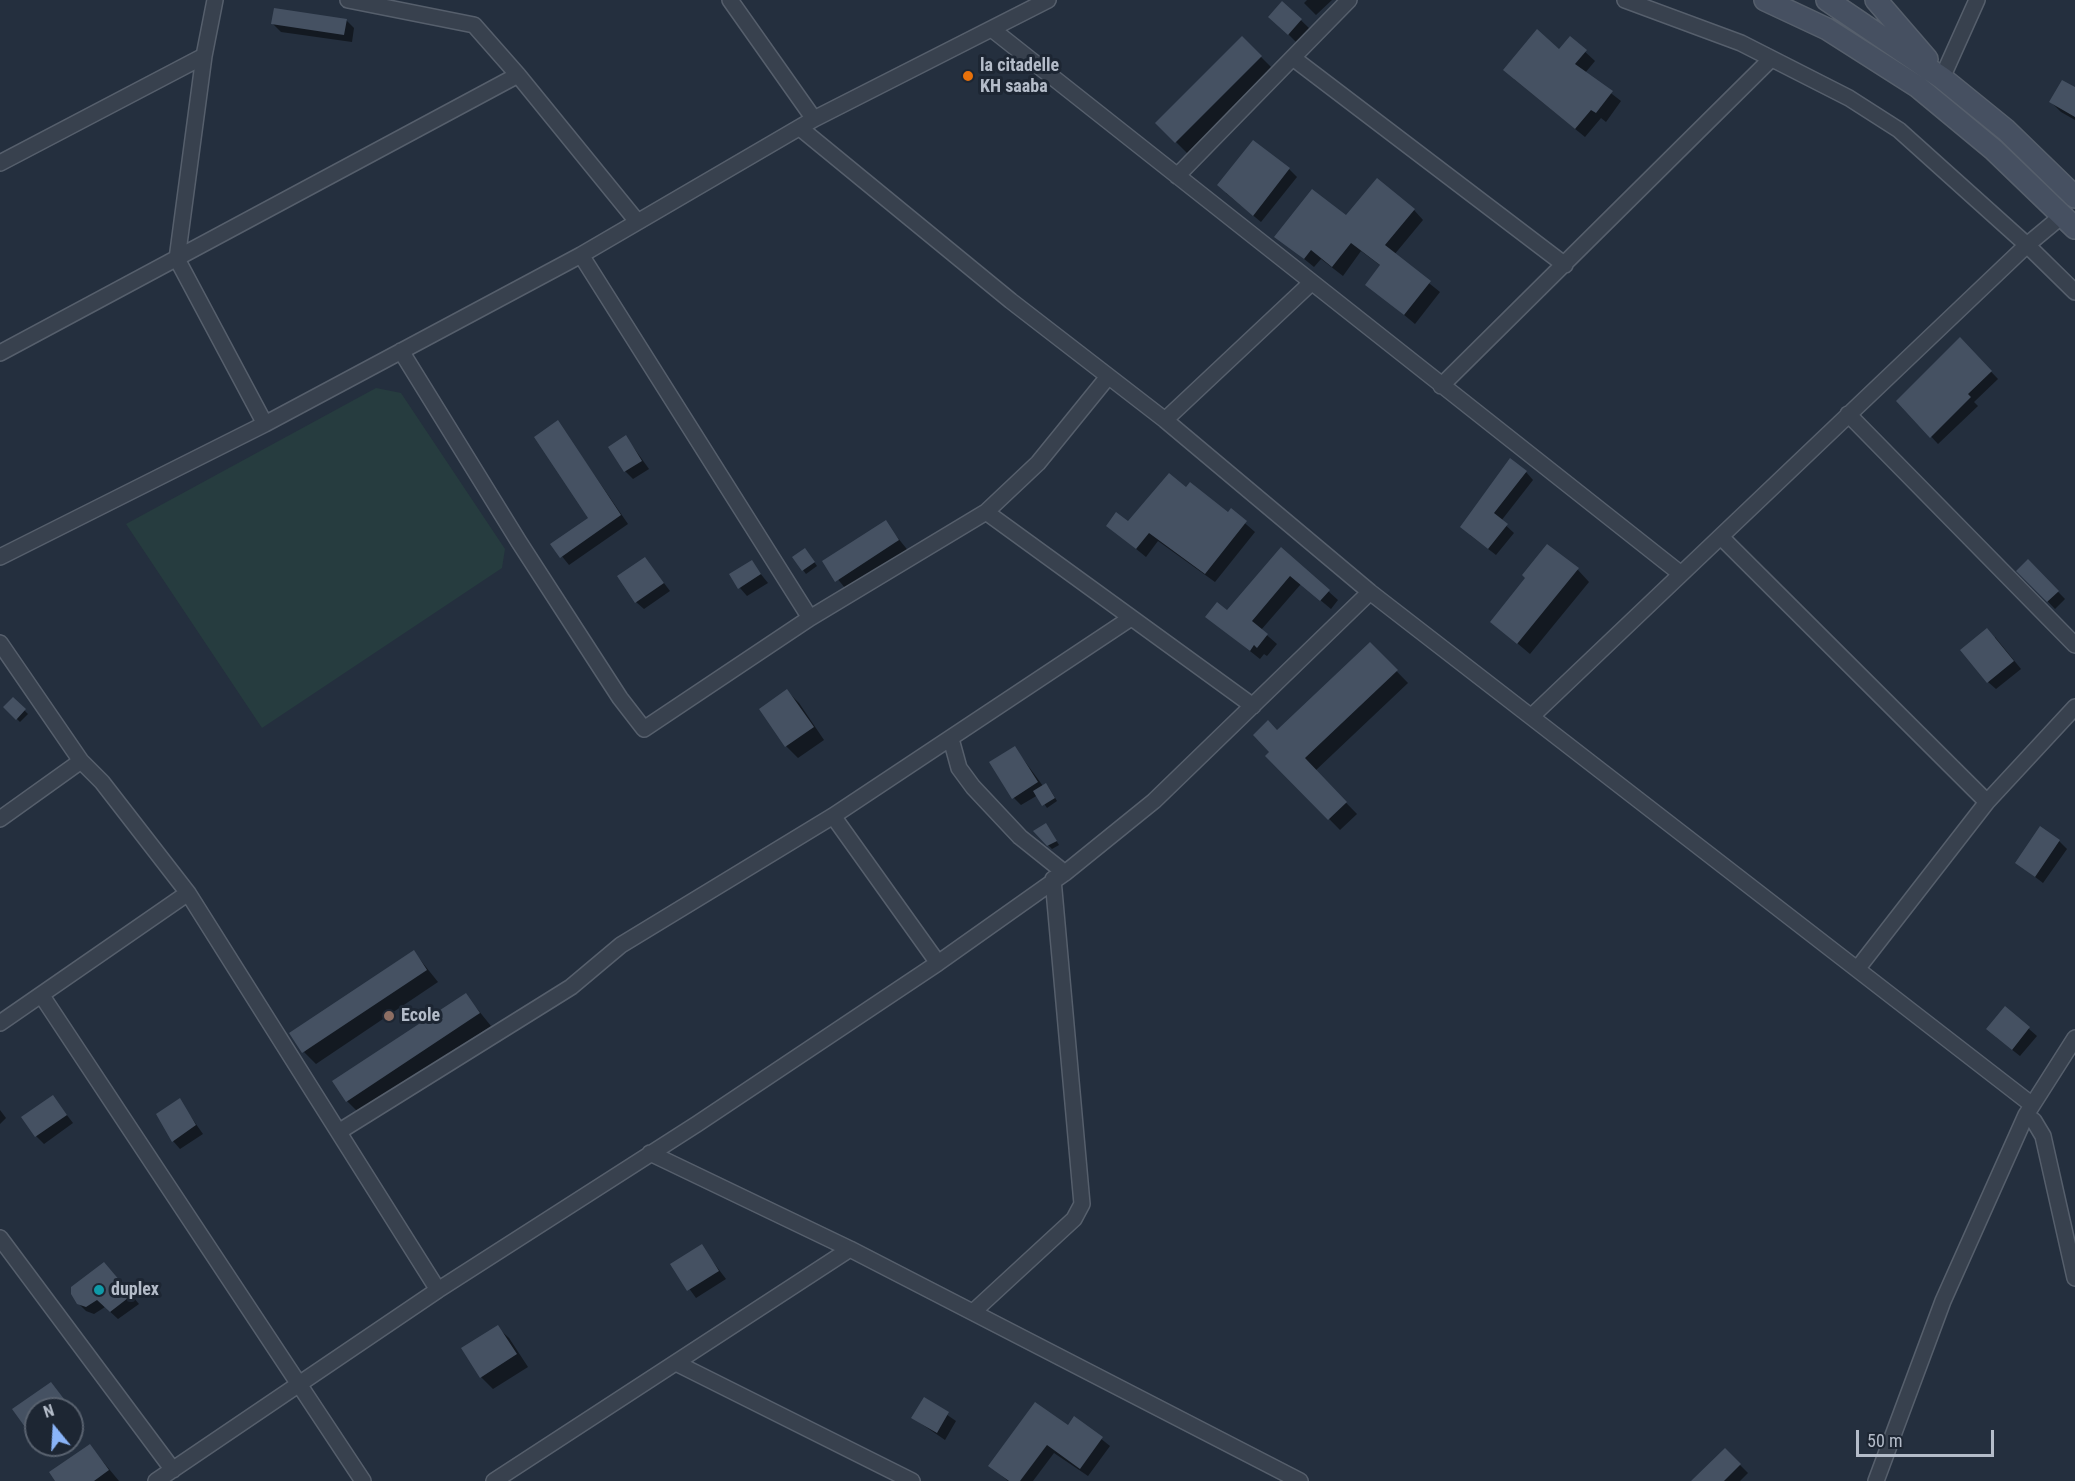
<!DOCTYPE html>
<html>
<head>
<meta charset="utf-8">
<style>
  body { margin:0 }
  #map { position:relative; width:2075px; height:1481px; overflow:hidden; background:#242f3e; font-family:"Roboto Condensed",sans-serif }
  canvas { display:block }
  .north { position:absolute; left:24px; top:1397px; width:60px; height:60px; box-sizing:border-box; background:#1d2633; border:2px solid #59626f; border-radius:50%; rotate:342deg; font-size:16px; font-weight:700; line-height:24px; text-align:center; color:#b4bcc9 }
  .north::after { content:''; display:block; margin:auto; width:21px; height:27px; background:#8ab4f8; clip-path:polygon(50% 0,100% 100%,50% 72%,0 100%) }
  .scale { position:absolute; left:1856px; top:1430px; width:138px; height:27px; box-sizing:border-box; border:3px solid #b4bcc9; border-top:0; padding-left:8px; font-size:18px; line-height:21px; white-space:nowrap; color:#b4bcc9; -webkit-text-stroke:4px #1d2633; paint-order:stroke }
</style>
</head>
<body>
<div id="map">
<canvas width="2075" height="1481"></canvas>
<div class="north">N</div>
<div class="scale">50 m</div>
</div>
<script>
const c = document.querySelector('canvas').getContext('2d');
c.lineJoin = 'round';
function paint(path, color) { c.fillStyle = color; c.fill(path, 'evenodd'); }
const shape = rows => new Path2D(rows.map(r => 'M' + r).join(''));
function strokePath(path, color, width, dash) { c.strokeStyle = color; c.lineWidth = width; c.lineCap = dash ? 'butt' : 'round'; c.setLineDash(dash || []); c.stroke(path); }
function write(font, color, halo, rows, align = 'center') {
  c.font = font + ' "Roboto Condensed",sans-serif'; c.lineWidth = 6; c.setLineDash([]); c.textBaseline = 'middle'; c.strokeStyle = halo; c.fillStyle = color; for (const [text, x, y, turn = 0] of rows) {
    c.save(); c.translate(x, y); c.rotate((+turn || 0) * Math.PI / 180); c.textAlign = isNaN(turn) ? turn : align; if (halo) c.strokeText(text, 0, 0); c.fillText(text, 0, 0); c.restore();
  }
}
paint(shape([
  [376,388,401,393,505,549,502,568,262,728,126,524]
]), '#263c3f');
paint(shape([
  [1307,0,1332,0,1316,15,1304,3],
  [1283,3,1309,28,1296,42,1270,16],
  [346,20,354,28,352,42,281,32,273,24],
  [1242,38,1273,69,1188,154,1157,123],
  [1570,38,1595,61,1585,73,1621,101,1606,122,1601,118,1585,137,1514,79,1560,51],
  [2075,88,2075,120,2061,112,2051,102],
  [1289,169,1297,177,1261,222,1226,193],
  [1414,210,1423,220,1394,255,1440,292,1415,324,1367,284,1381,266,1361,251,1343,276,1321,259,1314,267,1276,236,1346,217],
  [1960,339,1998,379,1974,402,1978,406,1938,444,1898,401],
  [558,422,628,524,569,565,552,544,590,518],
  [626,437,649,469,633,479,625,471],
  [1526,472,1533,480,1501,521,1514,533,1496,555,1470,535],
  [1186,489,1229,514,1231,511,1255,532,1215,582,1158,541,1146,557,1108,526,1129,523],
  [885,522,910,553,849,593,824,562],
  [1281,549,1338,600,1331,609,1301,584,1261,630,1277,644,1267,656,1264,654,1260,659,1207,617,1227,612],
  [808,553,817,566,806,574,803,570],
  [645,558,670,591,644,609,636,602],
  [2028,561,2065,599,2055,609,2018,571],
  [751,562,768,583,747,596,740,588],
  [1578,570,1589,582,1530,654,1492,622,1527,578],
  [1995,637,2021,669,1996,689,1988,682],
  [1370,644,1408,683,1315,771,1357,814,1340,830,1267,756,1271,752,1277,732],
  [787,691,799,703,824,740,798,758,786,746],
  [13,699,28,714,20,722,5,707],
  [1015,748,1043,786,1046,784,1049,788,1057,801,1047,808,1038,795,1021,805,1014,798],
  [1049,829,1059,845,1052,849,1035,832],
  [2059,841,2067,849,2043,883,2017,863],
  [414,952,438,982,316,1064,304,1052],
  [466,995,491,1026,359,1113,347,1101],
  [2005,1008,2037,1036,2020,1056,1996,1037],
  [53,1097,73,1123,44,1144,36,1136],
  [179,1100,203,1134,180,1149,173,1141],
  [0,1110,6,1118,0,1124],
  [701,1246,726,1279,696,1298,672,1265],
  [112,1272,139,1304,118,1319,105,1307,94,1314,86,1311,78,1303],
  [497,1327,509,1338,528,1367,493,1389,481,1377,463,1349],
  [51,1384,70,1408,36,1409,36,1432,34,1434,14,1410],
  [924,1399,956,1421,945,1440,913,1418],
  [1075,1418,1110,1446,1088,1476,1054,1453,1033,1481,1008,1481,990,1466,1068,1427],
  [90,1446,119,1481,57,1481],
  [1725,1450,1748,1473,1740,1481,1693,1481]
]), '#0007');
paint(shape([
  [1282,1,1302,19,1288,35,1268,17],
  [274,8,347,19,344,35,271,24],
  [1537,29,1559,49,1570,36,1587,50,1575,64,1613,91,1596,113,1591,110,1575,129,1503,70],
  [1242,36,1262,56,1175,143,1155,123],
  [2062,80,2075,87,2075,117,2049,102],
  [1253,140,1290,168,1253,216,1217,185],
  [1377,178,1415,209,1385,245,1431,281,1404,315,1365,285,1380,265,1351,243,1332,267,1311,250,1304,259,1274,237,1312,189,1346,215],
  [1960,337,1992,371,1968,394,1971,397,1930,438,1896,401],
  [558,420,621,515,560,558,550,544,588,518,534,437],
  [626,435,642,461,624,472,608,447],
  [1510,458,1527,471,1494,513,1508,524,1488,549,1460,527],
  [1169,473,1186,487,1190,482,1228,512,1231,508,1247,521,1205,574,1149,533,1136,549,1106,526,1116,512,1128,521],
  [886,520,899,540,835,582,822,561],
  [1547,544,1579,568,1517,644,1490,622,1525,578,1522,575],
  [1281,547,1330,590,1320,601,1290,576,1252,621,1268,634,1257,648,1254,645,1250,651,1205,617,1217,602,1227,610],
  [805,548,815,562,802,571,792,557],
  [645,557,664,583,635,603,617,576],
  [2028,559,2059,591,2047,602,2016,571],
  [752,560,761,574,738,589,729,574],
  [1987,628,2014,661,1987,683,1960,650],
  [1370,642,1398,670,1305,758,1347,802,1328,820,1265,756,1269,752,1253,735,1268,720,1277,730],
  [787,689,814,727,785,747,759,709],
  [13,697,26,709,16,720,3,707],
  [1015,746,1038,782,1012,799,989,762],
  [1046,783,1055,798,1042,806,1033,791],
  [1046,823,1057,841,1047,846,1033,831],
  [2040,826,2060,840,2035,877,2015,863],
  [414,950,427,970,302,1053,289,1033],
  [466,993,480,1013,346,1102,332,1081],
  [2005,1006,2030,1027,2012,1050,1986,1029],
  [53,1095,67,1115,35,1137,21,1117],
  [180,1098,196,1125,172,1142,156,1114],
  [702,1244,719,1271,687,1291,670,1264],
  [104,1262,132,1295,110,1312,97,1300,86,1307,77,1304,71,1294,71,1287],
  [498,1325,517,1354,480,1378,461,1348],
  [51,1382,64,1399,50,1409,36,1409,36,1419,25,1427,12,1409],
  [924,1397,949,1412,937,1433,911,1418],
  [1035,1402,1068,1425,1074,1416,1103,1437,1080,1469,1047,1445,1020,1481,1009,1481,988,1466],
  [90,1444,109,1470,94,1481,55,1481,49,1472],
  [1725,1448,1741,1464,1724,1481,1691,1481]
]), '#455162');
const street = shape([
  [215,0,204,56,177,259,265,424],
  [348,0,474,25,518,75,636,220],
  [730,0,814,119],
  [1625,0,1741,43,1849,98,1899,130,2027,245,2075,292],
  [993,30,1681,574],
  [1293,58,1565,265],
  [1942,78,1977,0],
  [800,128,1011,301,1165,420,1370,592,2031,1104],
  [0,163,204,56],
  [1177,176,1349,0],
  [581,255,810,618],
  [401,351,519,542,620,698,644,729,810,618,986,512,1038,463,1107,378],
  [0,353,518,75],
  [1441,386,1771,59],
  [1848,414,2075,645],
  [1165,420,1311,283],
  [986,512,1253,706],
  [1721,537,1987,802],
  [0,557,265,424,581,255,814,119,1048,0],
  [0,643,81,761,102,782,188,893,438,1290],
  [1533,715,2027,245,2063,215],
  [951,739,959,768,973,787,1020,837,1065,873],
  [833,816,938,963],
  [0,819,81,761],
  [1858,968,1987,802,2075,707],
  [42,996,363,1481],
  [0,1023,188,893],
  [2026,1115,2034,1121,2043,1136,2075,1278],
  [340,1131,547,1002,571,987,621,945,833,816,1131,618],
  [650,1153,850,1249,1300,1481],
  [0,1238,173,1470],
  [973,1312,1074,1219,1082,1204,1053,879],
  [676,1363,912,1481],
  [156,1481,438,1290,697,1124,938,963,1065,873,1154,801,1370,592],
  [494,1481,850,1249],
  [1876,1481,1943,1301,2026,1115,2075,1038]
]);
const secondary = shape([
  [1765,0,1827,29,1918,87,1994,150,2075,228],
  [1827,0,1942,78,2006,130,2075,197],
  [1876,0,1927,59]
]);
strokePath(street, '#565f6c', 18);
strokePath(secondary, '#565f6c', 24);
strokePath(street, '#38414e', 15);
strokePath(secondary, '#465061', 21);
for (const [x, y, r, color] of [
  [968,76,6,"#e8710a"],
  [389,1016,6,"#8d6e63"],
  [99,1290,6,"#0f9aa8"]
]) { const dot = new Path2D(); dot.arc(x, y, r, 0, 2 * Math.PI); c.fillStyle = color; c.fill(dot); strokePath(dot, '#1d2633', 2); }
write('bold 18px', '#b4bcc9', '#1d2633', [
  ["la citadelle",980,66],
  ["KH saaba",980,87],
  ["Ecole",401,1016],
  ["duplex",111,1290]
], 'left');
</script>
</body>
</html>
